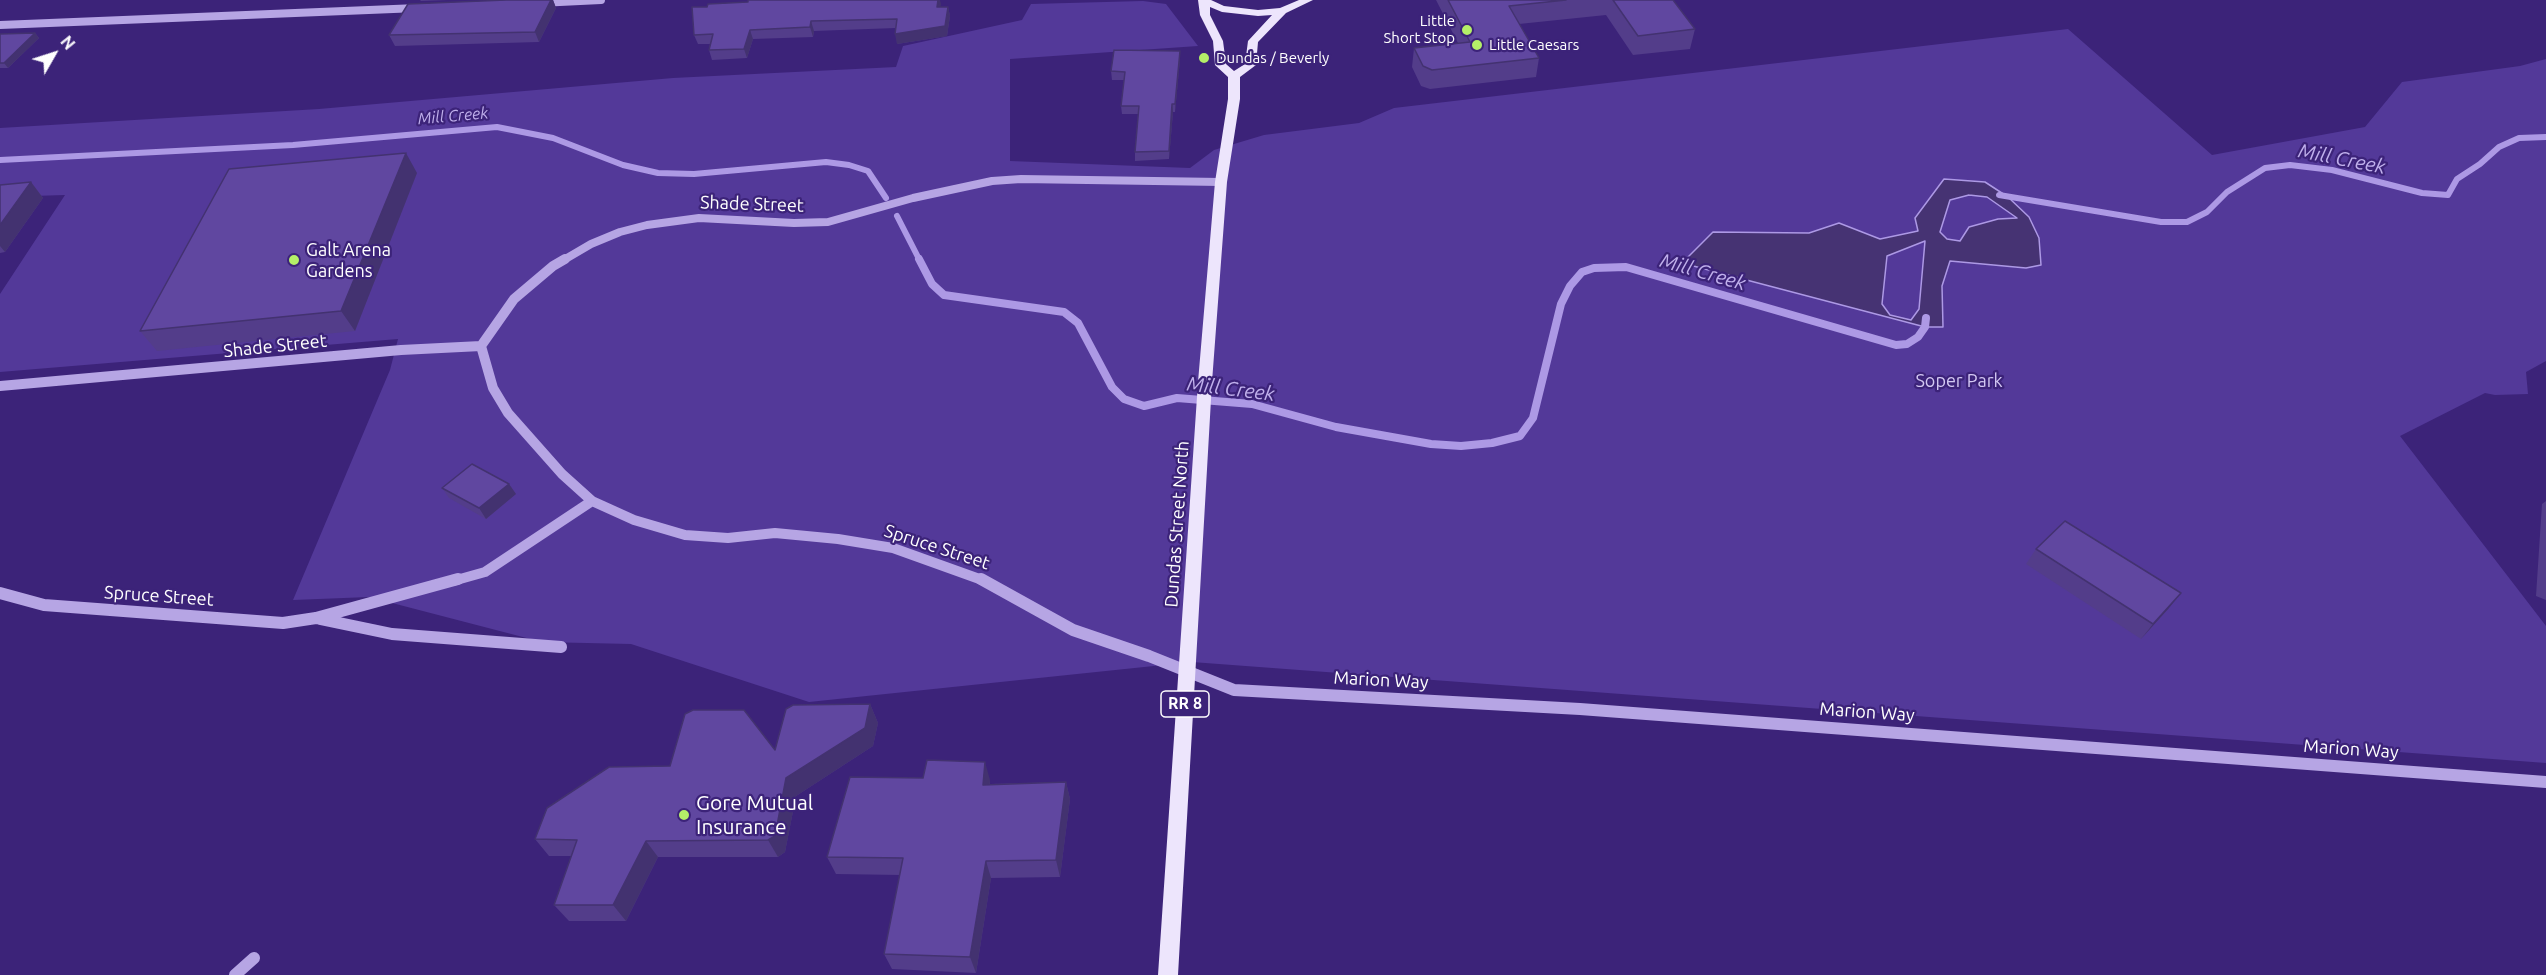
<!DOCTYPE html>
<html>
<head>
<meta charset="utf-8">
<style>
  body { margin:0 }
  #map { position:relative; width:2546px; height:975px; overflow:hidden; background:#3c2379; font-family:Ubuntu,sans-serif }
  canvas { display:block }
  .north { position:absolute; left:24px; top:24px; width:60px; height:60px; -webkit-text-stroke:4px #3c2379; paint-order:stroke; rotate:51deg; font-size:16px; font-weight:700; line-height:24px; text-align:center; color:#fff }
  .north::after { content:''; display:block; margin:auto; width:21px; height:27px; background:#fff; clip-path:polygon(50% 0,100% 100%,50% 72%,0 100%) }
</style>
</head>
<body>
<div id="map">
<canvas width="2546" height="975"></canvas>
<div class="north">N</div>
</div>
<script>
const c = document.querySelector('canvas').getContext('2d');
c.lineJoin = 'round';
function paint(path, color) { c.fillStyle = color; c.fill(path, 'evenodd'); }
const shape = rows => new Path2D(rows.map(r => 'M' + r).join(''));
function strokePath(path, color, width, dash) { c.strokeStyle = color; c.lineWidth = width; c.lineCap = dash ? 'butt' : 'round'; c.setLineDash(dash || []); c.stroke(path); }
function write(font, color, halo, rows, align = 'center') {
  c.font = font + ' Ubuntu,sans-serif'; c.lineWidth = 4.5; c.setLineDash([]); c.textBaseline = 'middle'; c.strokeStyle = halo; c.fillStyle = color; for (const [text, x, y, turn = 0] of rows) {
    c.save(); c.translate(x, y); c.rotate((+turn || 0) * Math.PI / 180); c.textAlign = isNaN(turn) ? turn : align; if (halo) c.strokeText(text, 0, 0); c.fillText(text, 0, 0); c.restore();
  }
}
paint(shape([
  [1143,1,1166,4,1198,46,1010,59,1010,161,1190,168,1214,150,1264,135,1359,123,1394,108,2068,29,2212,155,2365,127,2402,82,2520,66,2546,59,2546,361,2526,372,2528,394,2495,395,2485,393,2400,436,2546,626,2546,763,1192,662,809,702,631,644,542,642,369,597,293,600,390,370,398,339,0,372,0,294,65,195,0,197,0,128,319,109,673,78,896,67,903,46,1022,20,1031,4]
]), '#533999');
const water = shape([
  [1944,179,1985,182,2008,197,2029,217,2039,238,2041,265,2026,268,1950,261,1942,286,1943,327,1925,327,1682,263,1713,232,1809,233,1839,223,1880,239,1918,231,1915,218,1944,179],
  [1969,195,1987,197,2017,218,1998,219,1969,227,1960,241,1947,239,1940,232,1950,200,1969,195],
  [1925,241,1919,309,1911,320,1890,315,1882,304,1887,256,1925,241]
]);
paint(water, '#463373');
strokePath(water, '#ad99e5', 1.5);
strokePath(shape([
  [0,160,293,145,497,127,553,138,623,165,658,173,694,174,826,162,849,165,868,171,886,198],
  [1999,195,2161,222,2187,222,2207,212,2227,192,2265,168,2290,165,2332,170,2422,193,2448,195,2457,179,2480,164,2499,147,2519,138,2546,137],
  [897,216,920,261]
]), '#ad99e5', 6);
strokePath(shape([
  [919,259,932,284,944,295,1064,312,1078,323,1112,387,1124,399,1144,406,1177,398,1252,404,1336,427,1431,444,1461,446,1492,443,1520,436,1533,418,1561,304,1570,286,1582,272,1594,268,1626,267,1896,345,1907,344,1918,337,1925,327,1926,318]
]), '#ad99e5', 8);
strokePath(shape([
  [539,3,601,0],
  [0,25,418,8],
  [562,261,591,244,620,232,647,225,699,218,794,223,828,222,913,198,992,181,1021,179,1221,182]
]), '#b6a5e4', 8);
strokePath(shape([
  [481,346,493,388,508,413,562,474,592,501,634,520,685,535,728,538,775,533,838,539,893,548,985,581],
  [481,346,514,299,553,266,565,259],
  [0,386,401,350,481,346],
  [453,581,485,572,592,501]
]), '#b6a5e4', 10);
strokePath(shape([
  [981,579,1073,630,1149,656,1234,690,1580,709,2546,782],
  [0,593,44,605,283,623,316,618,458,579],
  [320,619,392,634,561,647],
  [235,975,254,958]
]), '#b6a5e4', 12);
paint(shape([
  [1198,0,1211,0,1224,6,1258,10,1280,8,1299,0,1313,0,1286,13,1258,42,1256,65,1240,77,1240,99,1227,182,1212,382,1178,975,1158,975,1198,382,1215,182,1228,99,1228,77,1215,65,1213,41,1200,15,1198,0],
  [1210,7,1222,12,1258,16,1272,15,1248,41,1245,64,1234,71,1226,64,1223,41,1210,15,1210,7]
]), '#ede5fc');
paint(shape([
  [420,0,448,0,421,1],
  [506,0,553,0,556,8,539,42,395,46,389,35],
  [748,0,940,0,940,7,948,7,950,16,947,36,897,44,896,28,814,31,813,37,753,39,747,58,712,60,709,50,710,44,698,44,694,35,707,7,748,2],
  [1436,0,1673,0,1695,29,1690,49,1633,55,1606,15,1519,24,1539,58,1536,77,1430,89,1421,86,1412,67,1414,48,1458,43],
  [35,33,39,38,8,68,0,68,0,34],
  [1180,59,1175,112,1173,112,1169,159,1135,161,1135,152,1138,114,1122,114,1121,106,1124,80,1112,80,1111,71],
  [417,173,355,331,157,351,140,331],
  [31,182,43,198,5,252,0,253,0,185],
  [509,484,516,494,486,519,449,498,442,488],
  [2546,501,2546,600,2536,596,2542,504],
  [2036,549,2169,608,2141,639,2026,564],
  [870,704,878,723,873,746,796,796,785,852,778,857,658,857,626,921,569,921,554,905,571,856,549,856,535,839,670,766,775,750],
  [990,780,990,784,1066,782,1070,799,1060,877,991,878,976,973,892,969,884,954,900,875,836,874,827,857]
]), '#533d8a');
paint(shape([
  [551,0,553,0,556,8,539,42,535,32],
  [938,0,940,0,941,4,939,16,937,7],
  [948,7,950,16,947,36,897,44,895,34],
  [811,21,814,31,813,37,810,27],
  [750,30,753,39,747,58,744,49],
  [35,33,39,38,8,68,4,63],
  [1180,51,1180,59,1175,112,1175,104],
  [1172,104,1173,112,1169,159,1169,151],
  [406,153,417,173,355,331,341,311],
  [31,182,43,198,5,252,0,246,0,225],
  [509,484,516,494,486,519,479,508],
  [2181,593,2169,608,2141,639,2153,624],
  [870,704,878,723,873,746,796,796,785,852,778,857,768,840,786,778],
  [985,762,990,780,989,802,983,785],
  [1066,782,1070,799,1060,877,1056,860],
  [646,841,658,857,626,921,613,905],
  [986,861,991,878,976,973,970,957]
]), '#433270');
const building = shape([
  [506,0,551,0,535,32,389,35,408,4,506,0],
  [748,0,938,0,937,7,948,7,945,26,895,34,897,19,811,21,810,27,750,30,744,49,709,50,713,34,694,35,692,7,707,7,708,4,748,2,748,0],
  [1448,0,1566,0,1509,6,1539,58,1432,70,1423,66,1414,48,1470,42,1448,0],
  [1613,0,1673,0,1695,29,1638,36,1613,0],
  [35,33,4,63,0,63,0,34,35,33],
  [1114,50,1180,51,1175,104,1172,104,1169,151,1135,152,1139,106,1121,106,1125,72,1111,71,1114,50],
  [406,153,341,311,140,331,229,169,406,153],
  [31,182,0,225,0,185,31,182],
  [472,464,509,484,479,508,442,488,472,464],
  [2065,521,2181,593,2153,624,2036,549,2065,521],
  [870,704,865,728,786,778,775,836,768,840,646,841,613,905,554,905,577,840,535,839,547,808,609,767,670,766,685,714,693,710,744,710,775,750,786,709,793,705,870,704],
  [927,760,985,762,983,785,1066,782,1056,860,986,861,970,957,884,954,903,858,827,857,850,777,923,778,927,760]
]);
paint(building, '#6047a0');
strokePath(building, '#433270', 1.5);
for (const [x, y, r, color] of [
  [1467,30,6,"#b4ef68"],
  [1477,45,6,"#b4ef68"],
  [1204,58,6,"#b4ef68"],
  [294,260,6,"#b4ef68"],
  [684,815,6,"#b4ef68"]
]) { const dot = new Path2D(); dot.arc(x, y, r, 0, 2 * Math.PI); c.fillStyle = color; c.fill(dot); strokePath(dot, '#3c2379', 2); }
write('15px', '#fff', '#3c2379', [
  ["Little",1455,21,"right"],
  ["Short Stop",1455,38,"right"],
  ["Little Caesars",1489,45],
  ["Dundas / Beverly",1216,58]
], 'left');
write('italic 16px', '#c0b0ec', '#3c2379', [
  ["Mill Creek",453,116,-5]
]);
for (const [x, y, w] of [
  [1185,704,48]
]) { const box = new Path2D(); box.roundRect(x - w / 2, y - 13, w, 26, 4.5); c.fillStyle = '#3c2379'; c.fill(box); strokePath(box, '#fff', 1.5); }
write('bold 16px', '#fff', null, [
  ["RR 8",1185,704]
]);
write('18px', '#fff', '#3c2379', [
  ["Shade Street",752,204,2],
  ["Shade Street",275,346,-6],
  ["Dundas Street North",1177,524,-86],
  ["Spruce Street",937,547,18],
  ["Spruce Street",159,596,4],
  ["Marion Way",1381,680,3],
  ["Marion Way",1867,712,4],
  ["Marion Way",2351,749,4]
]);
write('18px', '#fff', '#3c2379', [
  ["Galt Arena",306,250],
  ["Gardens",306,271]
], 'left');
write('18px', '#d3c8f3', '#3c2379', [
  ["Soper Park",1959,381]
]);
write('italic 20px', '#c0b0ec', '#3c2379', [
  ["Mill Creek",2342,159,11],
  ["Mill Creek",1703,272,16],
  ["Mill Creek",1231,389,7]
]);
write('21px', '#fff', '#3c2379', [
  ["Gore Mutual",696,803],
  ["Insurance",696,827]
], 'left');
</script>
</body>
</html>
